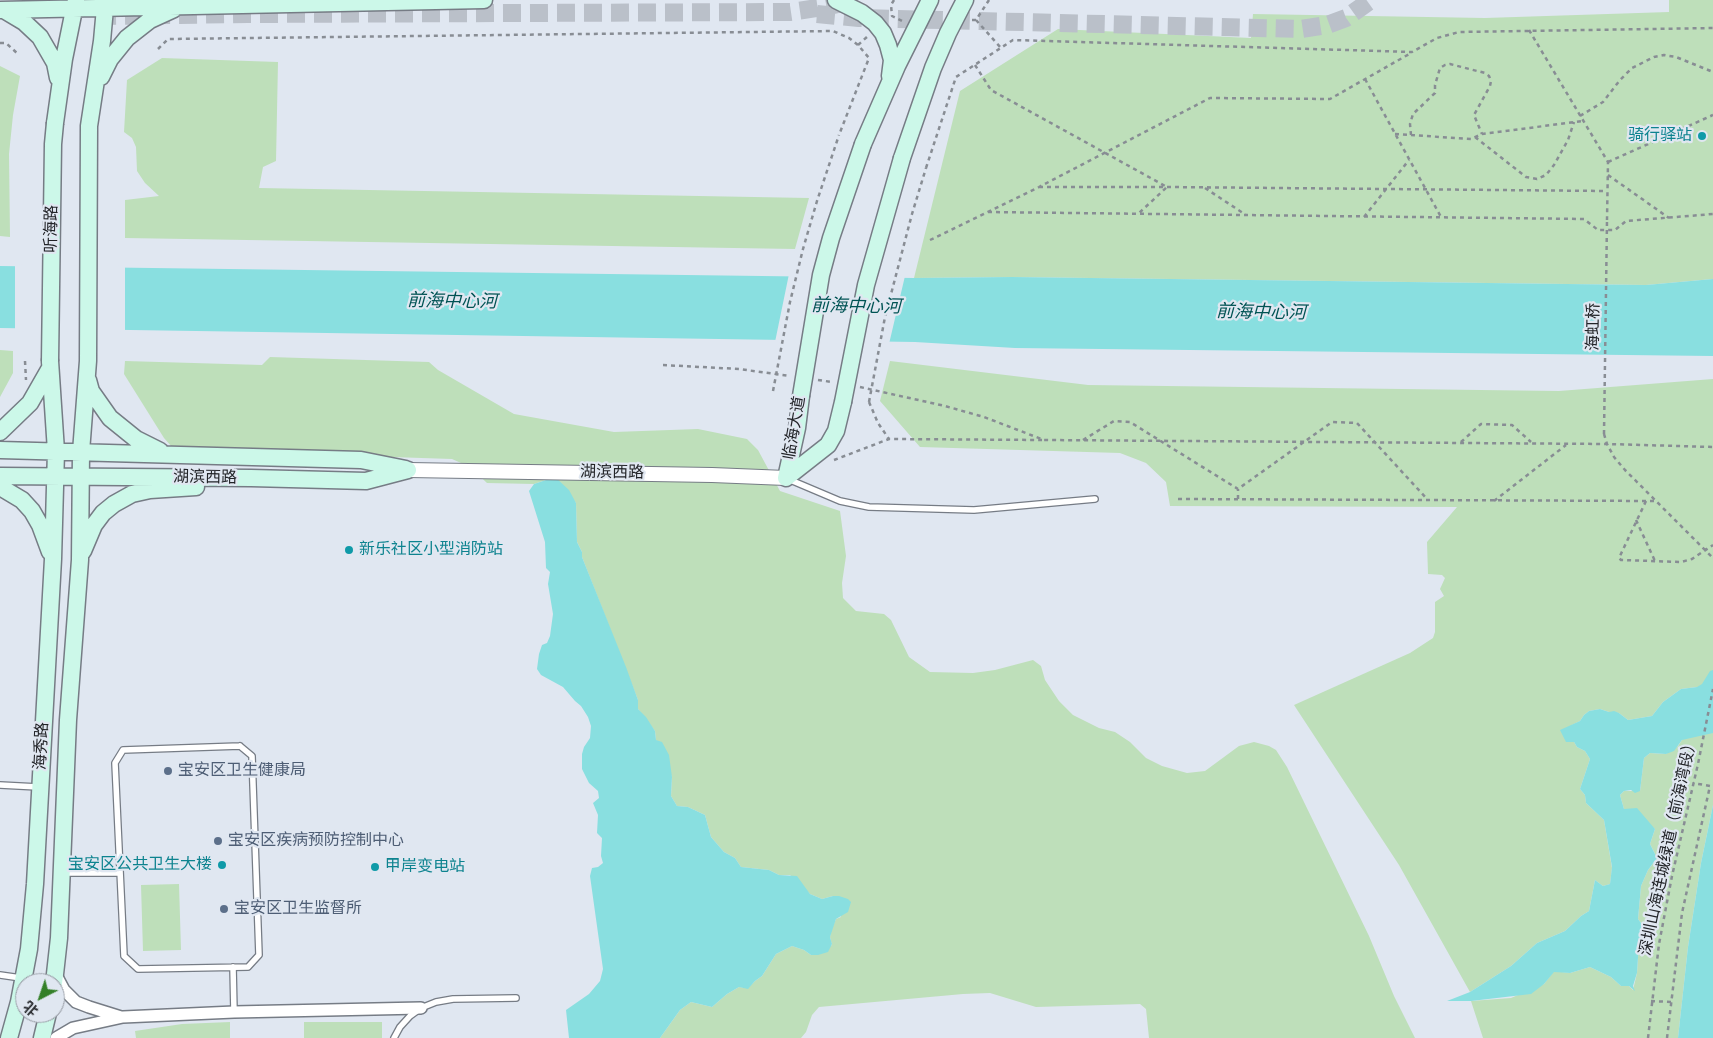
<!DOCTYPE html>
<html>
<head>
<meta charset="utf-8">
<style>
  body { margin:0 }
  #map { position:relative; width:1713px; height:1038px; overflow:hidden; background:#e0e7f1; font-family:"Source Serif 4","Noto Sans SC",serif }
  canvas { display:block }
  .north { position:absolute; left:15px; top:973px; width:50px; height:50px; box-sizing:border-box; background:#e0e7f1; border:1px solid #9499a1; border-radius:50%; rotate:221deg; font-size:14px; font-weight:700; line-height:20px; text-align:center; color:#222428 }
  .north::after { content:''; display:block; margin:auto; width:18px; height:22px; background:#348028; clip-path:polygon(50% 0,100% 100%,50% 72%,0 100%) }
</style>
</head>
<body>
<div id="map">
<canvas width="1713" height="1038"></canvas>
<div class="north">北</div>
</div>
<script>
const c = document.querySelector('canvas').getContext('2d');
c.lineJoin = 'round';
function paint(path, color) { c.fillStyle = color; c.fill(path, 'evenodd'); }
const shape = rows => new Path2D(rows.map(r => 'M' + r).join(''));
function strokePath(path, color, width, dash) { c.strokeStyle = color; c.lineWidth = width; c.lineCap = dash ? 'butt' : 'round'; c.setLineDash(dash || []); c.stroke(path); }
function write(font, color, halo, rows, align = 'center') {
  c.font = font + ' "Source Serif 4","Noto Sans SC",serif'; c.lineWidth = 4.5; c.setLineDash([]); c.textBaseline = 'middle'; c.strokeStyle = halo; c.fillStyle = color; for (const [text, x, y, turn = 0] of rows) {
    c.save(); c.translate(x, y); c.rotate((+turn || 0) * Math.PI / 180); c.textAlign = isNaN(turn) ? turn : align; if (halo) c.strokeText(text, 0, 0); c.fillText(text, 0, 0); c.restore();
  }
}
paint(shape([
  [1669,0,1713,0,1713,279,1646,285,1012,277,914,278,960,91,1058,29,1251,38,1253,14,1485,18,1669,12],
  [162,58,278,62,276,161,263,167,259,188,809,198,795,249,125,238,125,200,159,196,145,183,137,171,136,147,132,138,124,132,127,80],
  [0,66,20,76,13,115,9,154,10,237,0,236],
  [0,350,13,351,13,373,0,397],
  [270,357,429,362,438,370,514,414,614,432,698,429,747,439,758,450,780,491,840,511,846,556,842,583,843,598,856,611,884,614,891,620,909,657,930,672,973,673,995,670,1033,660,1041,666,1045,680,1059,701,1073,715,1099,728,1115,732,1130,742,1146,758,1162,766,1187,773,1205,771,1239,746,1254,742,1269,746,1276,750,1287,767,1369,936,1394,996,1415,1038,1149,1038,1146,1009,1140,1004,1036,1007,990,993,963,994,819,1007,812,1015,806,1032,801,1038,660,1038,680,1010,691,1002,712,1007,727,994,739,987,748,988,755,981,762,976,776,954,792,946,804,950,811,955,832,945,830,937,831,931,836,919,841,917,833,896,822,899,810,894,790,875,779,875,769,870,741,867,735,858,724,852,711,837,705,815,688,807,677,806,671,796,672,777,656,740,655,731,638,709,638,700,582,557,582,552,577,542,576,503,555,477,534,484,487,483,470,467,452,459,179,450,172,447,164,438,124,374,125,361,262,365],
  [890,361,1088,385,1559,391,1713,379,1713,805,1701,863,1688,947,1678,1038,1483,1038,1471,1001,1511,998,1544,984,1554,971,1570,973,1590,967,1611,977,1621,986,1629,986,1633,990,1637,973,1639,942,1644,927,1638,919,1641,886,1648,870,1657,858,1650,844,1655,829,1624,809,1620,795,1624,791,1640,791,1644,758,1650,753,1666,754,1678,746,1682,740,1697,687,1681,689,1663,702,1652,716,1628,720,1619,713,1609,712,1600,709,1589,711,1584,715,1580,721,1572,725,1574,742,1577,747,1585,751,1590,759,1580,789,1585,795,1586,803,1604,820,1612,868,1610,884,1603,886,1595,880,1589,911,1581,916,1565,931,1537,943,1511,966,1470,992,1399,865,1294,705,1410,653,1433,638,1435,632,1435,602,1444,596,1440,589,1445,578,1442,575,1428,574,1427,542,1457,507,1170,506,1166,482,1146,463,1120,453,920,447,880,401],
  [179,884,181,950,143,951,141,885],
  [230,1022,230,1038,136,1038,135,1031,182,1024],
  [304,1022,382,1022,382,1038,304,1038]
]), '#bedfba');
paint(shape([
  [0,266,914,278,1012,277,1646,285,1713,279,1713,356,1015,348,915,342,0,328],
  [555,477,569,490,576,503,577,542,582,552,582,557,626,667,638,700,638,709,646,717,655,731,656,740,662,742,669,755,672,777,671,796,677,806,688,807,705,815,711,837,724,852,735,858,741,867,769,870,779,875,797,876,810,894,822,899,833,896,839,896,848,899,851,902,848,912,836,919,830,937,832,944,828,952,818,955,811,955,804,950,792,946,776,954,762,976,755,981,748,989,739,987,727,994,712,1007,691,1002,680,1010,660,1038,569,1038,566,1010,589,994,600,981,603,969,590,876,592,868,598,867,603,863,601,856,602,838,597,833,598,815,593,803,599,798,598,791,589,783,582,769,582,754,584,747,590,738,591,726,588,717,581,706,575,701,563,687,541,675,537,669,539,654,542,645,547,643,550,636,553,614,548,584,550,572,546,568,545,542,529,491,534,484],
  [1713,670,1713,733,1682,740,1674,751,1666,754,1650,753,1644,758,1640,791,1635,793,1631,790,1624,791,1620,795,1624,809,1637,808,1655,829,1650,844,1657,858,1648,870,1641,886,1638,919,1644,927,1639,942,1637,973,1633,986,1635,991,1629,986,1621,986,1611,977,1590,967,1570,973,1554,972,1544,984,1531,994,1471,1001,1447,1001,1470,992,1511,966,1537,943,1565,931,1581,916,1589,911,1595,880,1603,886,1610,884,1612,867,1604,820,1586,803,1585,795,1580,789,1590,759,1585,751,1577,747,1574,742,1566,742,1560,730,1580,721,1584,715,1589,711,1600,709,1609,712,1614,711,1619,713,1628,720,1652,716,1663,702,1681,689,1697,687,1702,684,1710,671],
  [1713,805,1713,1038,1678,1038,1688,947,1701,863]
]), '#89dfe0');
paint(shape([
  [15,264,125,266,125,332,15,331],
  [789,274,905,276,889,344,775,342]
]), '#e0e7f1');
strokePath(shape([
  [817,14,859,18,1301,29,1327,25,1346,18,1371,0],
  [98,16,248,14,790,12,824,7,857,0]
]), '#bac0c9', 18, [18, 9]);
const service = shape([
  [788,479,840,501,869,507,974,510,1095,499],
  [240,746,252,756,259,955,248,967,138,969,124,956,115,763,123,750,240,746],
  [0,785,38,787],
  [62,873,120,873],
  [233,967,234,1012],
  [0,975,21,978],
  [394,1038,400,1027,410,1016,421,1008,436,1002,453,999,516,998]
]);
const minor = shape([
  [55,973,64,990,76,1002,89,1007,121,1017],
  [56,1038,73,1028,123,1017,234,1012,421,1008]
]);
const tertiary = shape([
  [408,470,712,475,786,478]
]);
const secondary = shape([
  [836,0,862,13,875,23,883,33,888,45,892,60,890,76],
  [0,10,484,0],
  [4,10,24,22,40,37,55,63,58,78],
  [101,77,110,59,127,38,150,20,174,9],
  [55,123,64,59,76,0],
  [863,144,897,66,930,0],
  [902,158,933,68,948,33,965,0],
  [88,380,91,391,110,418,136,439,160,451],
  [0,432,30,403,50,368],
  [0,450,361,460,406,469],
  [0,476,251,478,366,481,408,470],
  [786,478,828,445,836,431,843,402],
  [786,478,797,428,801,396],
  [0,487,22,500,32,511,40,525,50,552],
  [83,551,94,525,103,513,114,504,132,494,150,490,196,487],
  [54,983,59,938,68,720,80,560,81,452,88,361,89,126,102,41,105,8,108,0],
  [9,1038,19,1002,29,949,35,884,53,559,56,451,50,361],
  [42,1038,48,1013]
]);
strokePath(service, '#767c85', 8);
strokePath(minor, '#767c85', 14);
strokePath(tertiary, '#767c85', 16);
strokePath(secondary, '#767c85', 19);
strokePath(shape([
  [894,0,891,5,892,16,902,21],
  [972,20,976,20,989,0],
  [976,20,1001,48],
  [1529,30,1608,162,1607,220],
  [0,43,6,43,18,54],
  [858,45,868,36],
  [158,49,168,39,833,31,849,38,858,45,869,58,839,135],
  [975,65,991,90,1167,187,1138,214],
  [1365,79,1441,217],
  [1580,116,1603,102,1620,80,1632,68,1654,57,1664,55,1676,57,1713,72],
  [1395,134,1471,139,1482,134,1583,121],
  [1411,135,1410,124,1413,114,1435,93,1435,85,1440,68,1445,65,1450,64,1485,73,1489,76,1491,81,1490,86,1474,115,1482,134],
  [1475,137,1526,177,1537,179,1546,175,1554,165,1568,140,1574,122],
  [1608,162,1713,115],
  [926,168,956,77,1013,40,1412,52,1437,38,1459,32,1713,28],
  [1608,175,1669,218],
  [1039,187,1167,187,1607,191],
  [1205,188,1246,215],
  [988,212,1584,219,1598,230,1615,230,1626,221,1713,214],
  [1364,217,1409,160],
  [930,240,1039,187,1210,98,1330,99,1411,53],
  [25,361,26,380],
  [663,365,739,369,790,376],
  [818,380,832,382],
  [860,387,945,406,984,417,1044,440,1607,444,1713,447],
  [869,402,878,423,889,439],
  [1604,434,1607,444,1614,457,1625,470,1713,558],
  [1083,440,1114,421,1130,422,1238,489,1332,422,1357,423,1428,500],
  [1461,442,1481,424,1512,425,1531,442],
  [834,460,889,439,1042,440],
  [1178,499,1655,501],
  [1238,499,1238,489],
  [1494,501,1566,445],
  [1646,501,1619,558,1621,560,1681,562,1692,559,1713,545],
  [1636,520,1655,561],
  [1651,1001,1671,1002],
  [1648,1038,1659,944,1672,876,1698,764,1713,689],
  [1667,1038,1682,913,1710,786,1693,783]
]), '#888d94', 2.5, [4, 4]);
strokePath(service, '#fff', 5.5);
strokePath(minor, '#fff', 11);
strokePath(tertiary, '#fff', 14);
strokePath(secondary, '#ccf8e9', 16);
const secondaryBridge = shape([
  [50,361,53,144,55,123],
  [801,396,821,275,831,238,863,144],
  [843,402,866,285,902,158]
]);
strokePath(secondaryBridge, '#767c85', 19, []);
strokePath(shape([
  [773,391,790,302,803,249,817,201,839,135],
  [869,402,885,317,912,214,926,168],
  [1604,434,1607,220]
]), '#888d94', 2.5, [4, 4]);
strokePath(secondaryBridge, '#ccf8e9', 16);
for (const [x, y, r, color] of [
  [1702,136,5,"#0f9aa8"],
  [349,550,5,"#0f9aa8"],
  [168,771,5,"#5c6f8a"],
  [218,841,5,"#5c6f8a"],
  [222,865,5,"#0f9aa8"],
  [375,867,5,"#0f9aa8"],
  [224,909,5,"#5c6f8a"]
]) { const dot = new Path2D(); dot.arc(x, y, r, 0, 2 * Math.PI); c.fillStyle = color; c.fill(dot); strokePath(dot, '#e0e7f1', 2); }
write('16px', '#0d838f', '#e0e7f1', [
  ["骑行驿站",1692,136],
  ["新乐社区小型消防站",359,550,"left"],
  ["宝安区公共卫生大楼",212,865],
  ["甲岸变电站",385,867,"left"]
], 'right');
write('16px', '#222428', '#e0e7f1', [
  ["听海路",52,229,-89],
  ["海虹桥",1594,327,-89],
  ["临海大道",795,428,-80],
  ["湖滨西路",612,473,1],
  ["湖滨西路",205,478,1],
  ["海秀路",42,746,-87],
  ["深圳山海连城绿道（前海湾段）",1669,846,-78]
]);
write('16px', '#4e5e75', '#e0e7f1', [
  ["宝安区卫生健康局",178,771],
  ["宝安区疾病预防控制中心",228,841],
  ["宝安区卫生监督所",234,909]
], 'left');
write('italic 18px', '#005354', '#e0e7f1', [
  ["前海中心河",452,302,1],
  ["前海中心河",856,307,1],
  ["前海中心河",1261,313,1]
]);
</script>
</body>
</html>
